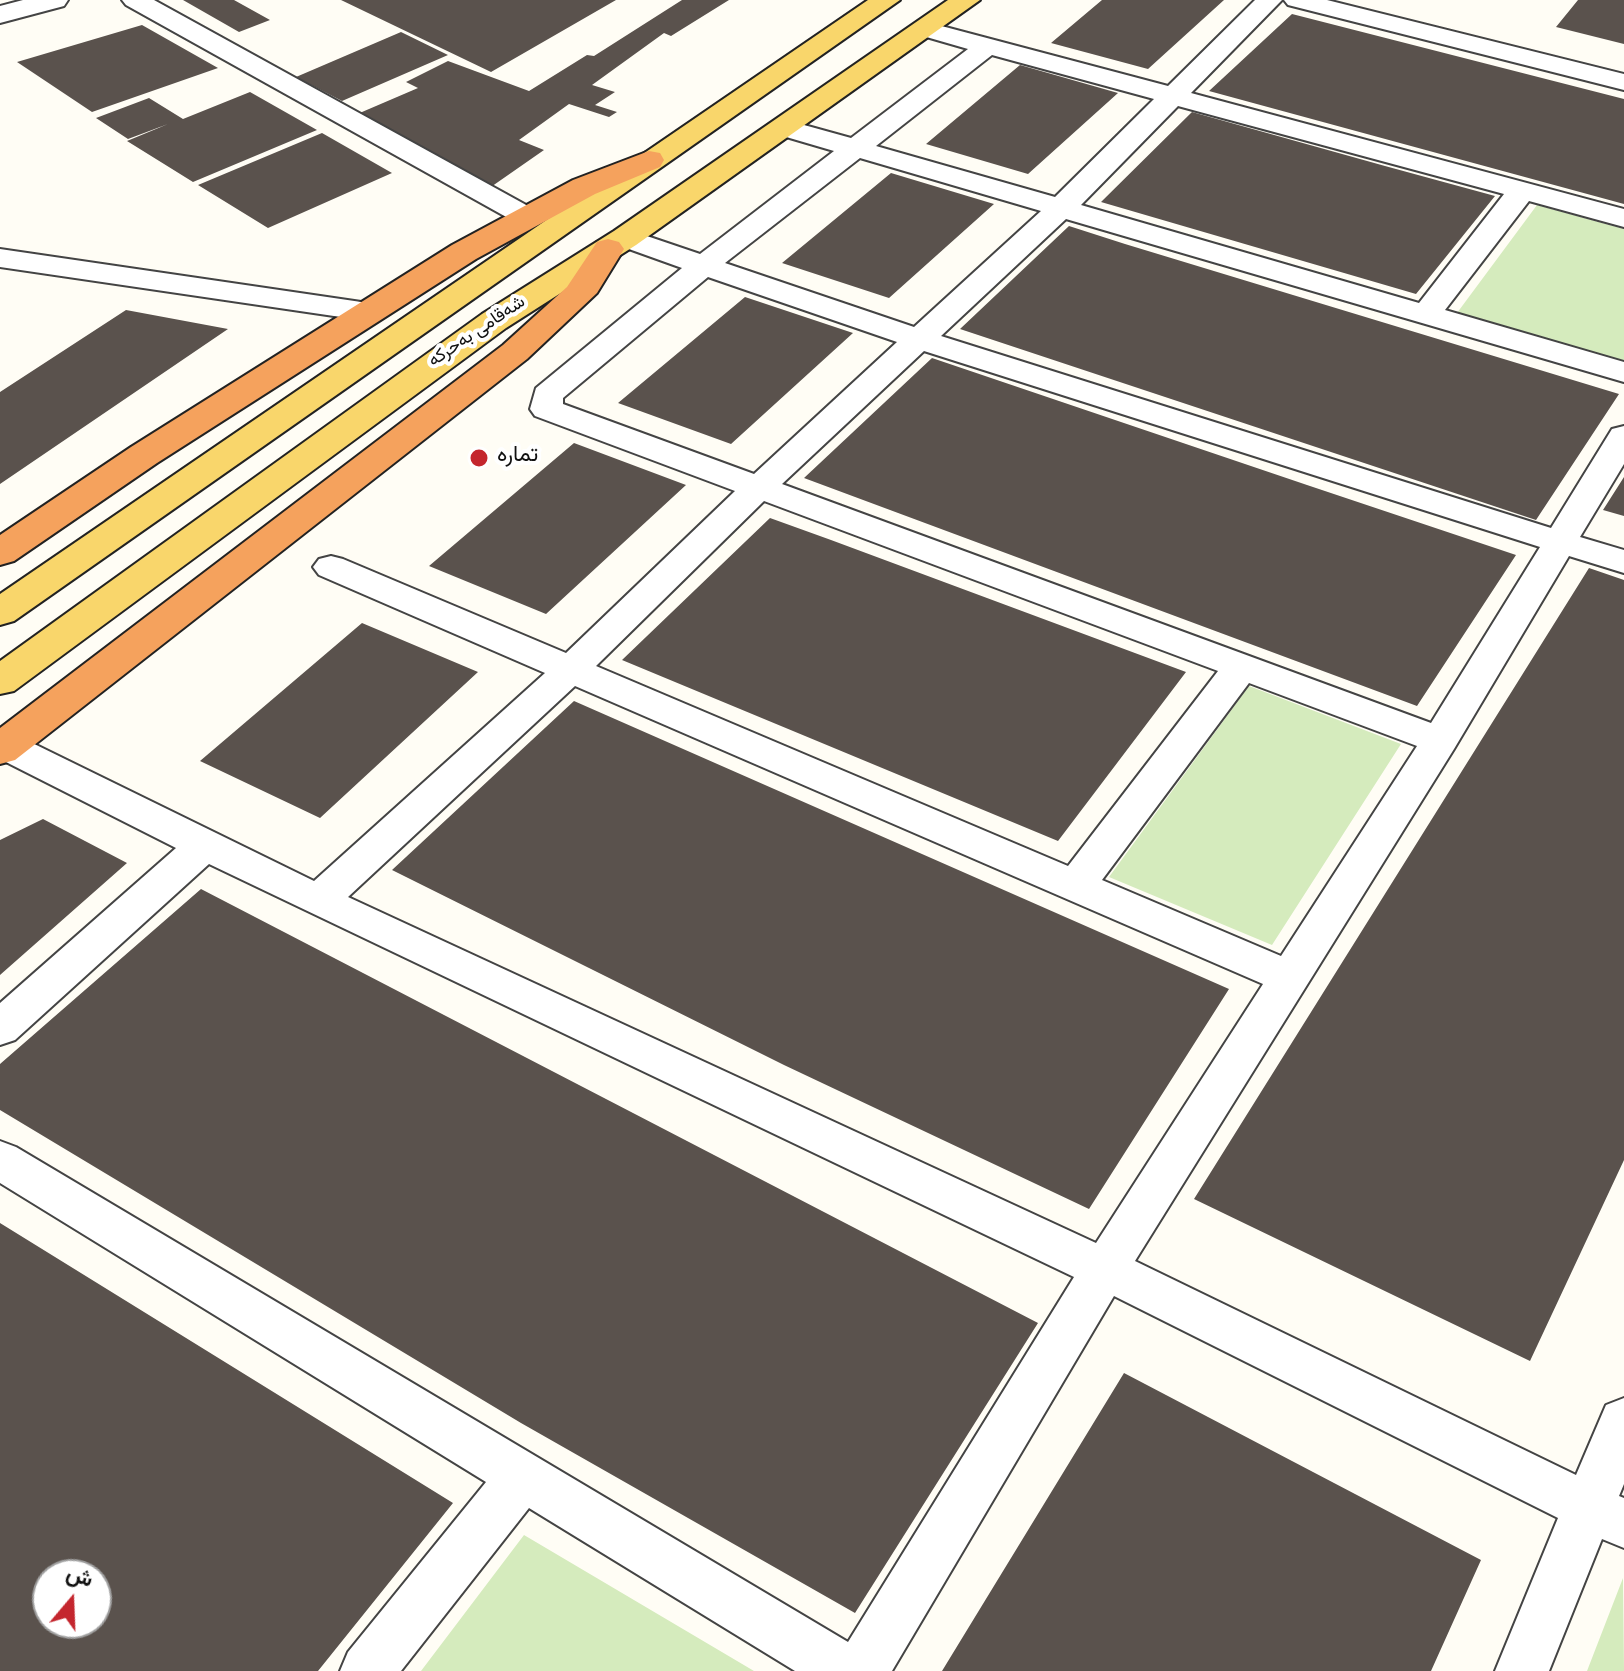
<!DOCTYPE html>
<html>
<head>
<meta charset="utf-8">
<style>
  body { margin:0 }
  #map { position:relative; width:1624px; height:1671px; overflow:hidden; background:#fffdf5; font-family:Georgia,Vazirmatn,serif }
  canvas { display:block }
  .north { position:absolute; left:32px; top:1559px; width:80px; height:80px; box-sizing:border-box; background:#fff; border:2px solid #a0a0a0; border-radius:50%; rotate:19deg; font-size:22px; font-weight:700; line-height:32px; text-align:center; color:#111 }
  .north::after { content:''; display:block; margin:auto; width:28px; height:36px; background:#c4262e; clip-path:polygon(50% 0,100% 100%,50% 72%,0 100%) }
</style>
</head>
<body>
<div id="map">
<canvas width="1624" height="1671"></canvas>
<div class="north">ش</div>
</div>
<script>
const c = document.querySelector('canvas').getContext('2d');
c.lineJoin = 'round';
function paint(path, color) { c.fillStyle = color; c.fill(path, 'evenodd'); }
const shape = rows => new Path2D(rows.map(r => 'M' + r).join(''));
function strokePath(path, color, width, dash) { c.strokeStyle = color; c.lineWidth = width; c.lineCap = dash ? 'butt' : 'round'; c.setLineDash(dash || []); c.stroke(path); }
function write(font, color, halo, rows, align = 'center') {
  c.font = font + ' Georgia,Vazirmatn,serif'; c.lineWidth = 8; c.setLineDash([]); c.textBaseline = 'middle'; c.strokeStyle = halo; c.fillStyle = color; for (const [text, x, y, turn = 0] of rows) {
    c.save(); c.translate(x, y); c.rotate((+turn || 0) * Math.PI / 180); c.textAlign = isNaN(turn) ? turn : align; if (halo) c.strokeText(text, 0, 0); c.fillText(text, 0, 0); c.restore();
  }
}
paint(shape([
  [1537,205,1624,229,1624,361,1457,313],
  [1249,686,1401,744,1272,945,1109,877],
  [524,1535,754,1671,421,1671],
  [1623,1578,1624,1671,1587,1671]
]), '#d5ebbd');
paint(shape([
  [183,0,234,0,270,20,239,32],
  [341,0,616,0,491,72],
  [682,0,729,0,671,36,664,33,592,85,615,92,595,105,617,112,609,117,569,104,519,140,544,150,488,189,355,115,418,88,406,82,448,61,529,91,587,55,594,56],
  [1102,0,1224,0,1148,69,1051,43],
  [1578,0,1624,0,1624,44,1556,27],
  [1292,14,1624,99,1624,204,1209,91],
  [142,25,218,68,92,112,17,62],
  [401,32,448,55,342,101,296,77],
  [1020,65,1118,93,1028,174,926,144],
  [250,92,317,130,193,182,127,141,168,124,128,139,96,118,149,98,183,119],
  [1192,112,1385,166,1495,196,1416,294,1101,202],
  [322,133,392,173,268,228,198,185],
  [891,173,994,204,889,298,782,263],
  [1069,226,1125,244,1619,394,1536,520,960,329],
  [745,297,853,333,731,444,618,403],
  [126,310,228,329,0,484,0,392],
  [932,358,1307,485,1516,555,1417,706,804,478],
  [574,443,686,485,546,614,429,566],
  [1624,477,1624,516,1603,510],
  [770,518,831,540,1186,672,1058,841,622,660],
  [1589,568,1624,580,1624,1160,1530,1361,1194,1199],
  [362,623,478,672,320,818,200,761],
  [574,701,1229,989,1089,1209,784,1065,392,870],
  [43,819,127,863,0,975,0,840],
  [201,889,1038,1323,855,1613,521,1423,0,1110,0,1064],
  [0,1223,453,1503,318,1671,0,1671],
  [48,1575,96,1575,96,1623,48,1623],
  [1124,1373,1481,1560,1431,1671,942,1671]
]), '#5a524d');
const minor = shape([
  [122,0,154,0,537,211,541,217,537,223,517,223,126,5,122,0],
  [1255,0,1282,0,1191,93,1624,209,1624,227,1529,201,1445,310,1624,362,1624,382,1066,219,941,336,1551,528,1612,429,1624,426,1624,464,1580,537,1624,550,1624,573,1569,556,1454,749,1135,1261,1576,1475,1606,1405,1624,1398,1624,1484,1619,1496,1624,1498,1624,1548,1602,1539,1549,1671,1495,1671,1558,1518,1114,1296,892,1671,795,1671,529,1508,401,1671,340,1671,348,1652,486,1482,0,1183,0,1141,16,1147,848,1642,1074,1277,209,864,15,1040,0,1045,0,1003,176,848,0,759,0,735,20,737,314,881,545,673,319,575,313,567,319,559,331,556,343,559,566,653,735,491,535,416,530,409,536,388,682,268,615,244,610,238,615,232,635,232,700,254,834,151,776,134,772,128,776,122,786,120,851,138,968,49,916,34,912,29,916,24,934,24,1168,86,1255,0],
  [992,55,1154,99,1055,197,876,146,992,55],
  [1178,106,1504,194,1419,303,1081,205,1178,106],
  [860,158,1041,211,914,327,725,263,860,158],
  [708,277,897,342,754,474,563,404,563,398,708,277],
  [924,351,1540,547,1431,723,782,484,924,351],
  [764,501,1218,671,1068,866,596,666,764,501],
  [1249,683,1417,746,1281,956,1102,880,1249,683],
  [575,686,1263,984,1096,1243,348,897,575,686],
  [1284,0,1327,0,1624,74,1624,90,1288,5,1284,0],
  [0,249,368,303,379,305,383,312,379,319,368,321,0,267,0,249]
]);
const tertiary = shape([
  [23,0,68,0,64,6,0,23,0,6,23,0]
]);
const primary = shape([
  [868,0,900,0,14,621,0,625,0,594,868,0],
  [948,0,980,0,636,245,506,328,14,691,0,694,0,661,482,314,614,231,948,0]
]);
const motorway = shape([
  [649,151,660,153,664,160,660,167,595,194,476,259,157,463,14,561,0,565,0,535,131,447,452,245,573,180,649,151],
  [608,239,619,242,624,249,597,293,527,359,15,760,0,764,0,728,503,345,567,287,597,242,608,239]
]);
strokePath(minor, '#444', 4);
strokePath(tertiary, '#444', 4);
strokePath(primary, '#222', 4);
strokePath(motorway, '#222', 4);
paint(minor, '#fff');
paint(tertiary, '#fff');
paint(primary, '#f9d66b');
paint(motorway, '#f5a25d');
for (const [x, y, r, color] of [
  [479,458,10,"#c4262e"]
]) { const dot = new Path2D(); dot.arc(x, y, r, 0, 2 * Math.PI); c.fillStyle = color; c.fill(dot); strokePath(dot, '#fff', 3); }
write('18px', '#111', '#fff', [
  ["شەقامی بەحرکە",478,333,-34]
]);
write('22px', '#111', '#fff', [
  ["تمارە",497,458]
], 'left');
</script>
</body>
</html>
